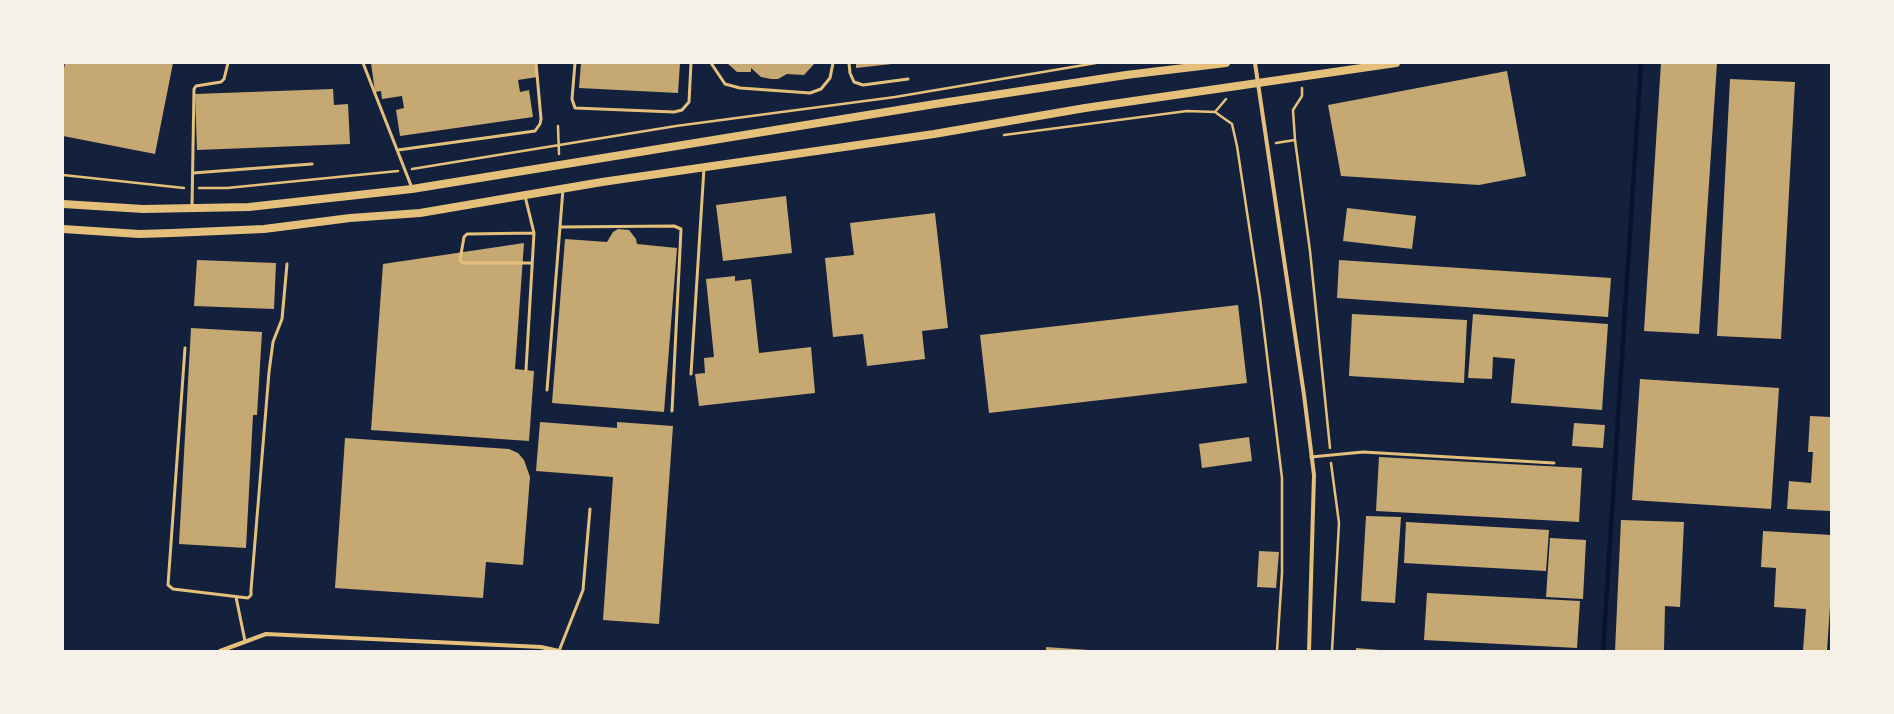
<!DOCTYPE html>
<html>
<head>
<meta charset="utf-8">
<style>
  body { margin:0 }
  #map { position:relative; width:1894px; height:714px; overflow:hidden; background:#14213d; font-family:Rubik,sans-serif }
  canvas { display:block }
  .frame { position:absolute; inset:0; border:64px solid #f6f1e7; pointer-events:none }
</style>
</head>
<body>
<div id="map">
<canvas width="1894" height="714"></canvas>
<div class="frame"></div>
</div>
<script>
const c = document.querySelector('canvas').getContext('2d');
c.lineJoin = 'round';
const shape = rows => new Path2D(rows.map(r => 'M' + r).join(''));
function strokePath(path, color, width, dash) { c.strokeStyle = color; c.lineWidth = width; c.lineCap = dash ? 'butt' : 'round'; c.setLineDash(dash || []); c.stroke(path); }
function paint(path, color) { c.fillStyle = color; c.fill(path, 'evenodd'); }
strokePath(shape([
  [1603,651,1641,63]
]), '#0b132b', 4.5);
paint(shape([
  [65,63,173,63,155,154,63,136,63,74],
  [371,63,535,63,537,77,518,80,520,92,529,90,533,117,400,136,396,110,404,108,402,96,382,99,381,91,375,92],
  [581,63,680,63,678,93,579,88],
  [727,63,815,63,804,75,787,74,778,79,771,79,761,77,751,68,751,72,737,72],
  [856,63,892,63,892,64,856,68],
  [1661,63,1717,63,1699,334,1644,331],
  [1507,71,1526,176,1479,185,1341,176,1328,105],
  [1730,79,1795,82,1781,339,1717,336],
  [333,89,334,105,348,104,350,144,197,150,195,94],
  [786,196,792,253,723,261,716,205],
  [1347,208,1416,216,1412,249,1343,241],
  [935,213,948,328,922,331,925,359,867,366,863,334,833,337,825,258,854,255,850,223],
  [618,229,629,230,636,239,637,244,677,248,664,412,552,403,565,239,607,242,613,232],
  [524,243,515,369,534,371,529,441,371,430,383,264],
  [197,260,276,263,274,309,194,306],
  [1339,260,1611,278,1608,317,1337,298],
  [735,276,735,281,751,279,759,353,811,347,815,393,699,406,695,374,705,373,704,358,714,357,706,279],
  [1238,305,1247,383,989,413,980,335],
  [1352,314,1467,320,1464,383,1349,376],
  [1473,314,1608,324,1602,410,1511,403,1515,359,1493,357,1492,379,1468,378],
  [191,328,262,332,257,415,253,415,246,548,179,544],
  [1640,379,1779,388,1771,509,1632,500],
  [1810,416,1831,417,1831,511,1787,509,1789,481,1811,483,1813,452,1808,452],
  [540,422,617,428,617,422,673,426,659,624,603,620,613,477,536,471],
  [1574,423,1605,425,1603,448,1572,446],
  [1249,437,1252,461,1202,468,1199,444],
  [345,438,509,449,518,453,524,460,530,477,523,565,486,562,483,598,335,588],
  [1379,457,1582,468,1579,522,1376,511],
  [1366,516,1401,517,1395,603,1361,601],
  [1621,520,1684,522,1680,607,1665,606,1664,651,1615,651],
  [1406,522,1549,530,1546,571,1404,563],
  [1763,531,1831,535,1831,591,1827,651,1803,651,1806,609,1774,607,1776,568,1761,567],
  [1550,538,1586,540,1583,599,1546,597],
  [1259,551,1279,552,1276,588,1257,587],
  [1427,593,1580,601,1577,648,1424,640],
  [1046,647,1089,650,1089,651,1046,651],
  [1356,648,1380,650,1380,651,1356,651]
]), '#c6a872');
strokePath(shape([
  [1302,88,1302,96,1293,110,1295,140,1310,251,1330,448],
  [1215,112,1226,99],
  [558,126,559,154],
  [1004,135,1187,111,1215,112,1232,124,1237,146,1260,298,1282,478,1282,573,1277,651],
  [1276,143,1295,140],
  [412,169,676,126,895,97,1096,63],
  [63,175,184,188],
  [199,188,227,188,398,171],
  [1331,463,1339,523,1332,651]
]), '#e5c07b', 2.5);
strokePath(shape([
  [363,63,412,188],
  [575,63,572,99,575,108,674,112,682,110,689,102,691,63],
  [711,63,725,84,740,88,810,93,821,89,830,78,833,63],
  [849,63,850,73,854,82,863,85,908,79],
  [398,150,535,131,540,124,541,119,536,63],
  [193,173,312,164],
  [525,196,534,233,526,370],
  [192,207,194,89,196,86,221,82,224,79,228,63],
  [560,227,674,226,681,229,672,411],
  [532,263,463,263,460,260,464,237,467,234,534,233],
  [185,348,168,585,173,589,248,598,251,595,251,590,269,372,273,342,282,319,287,264],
  [691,374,704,168],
  [547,390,563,189],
  [1311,457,1363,452,1554,463],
  [236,597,245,641],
  [559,651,583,590,590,509]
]), '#e5c07b', 3);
strokePath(shape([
  [1255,63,1304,395,1314,475,1309,651],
  [220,651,266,634,541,647,559,651]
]), '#e5c07b', 4);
strokePath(shape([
  [63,204,143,209,249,207,412,189,935,104,1126,75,1226,63],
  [63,229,139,234,172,233,264,229,350,218,420,213,602,182,934,134,1085,108,1396,63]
]), '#e5c07b', 8);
</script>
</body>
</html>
